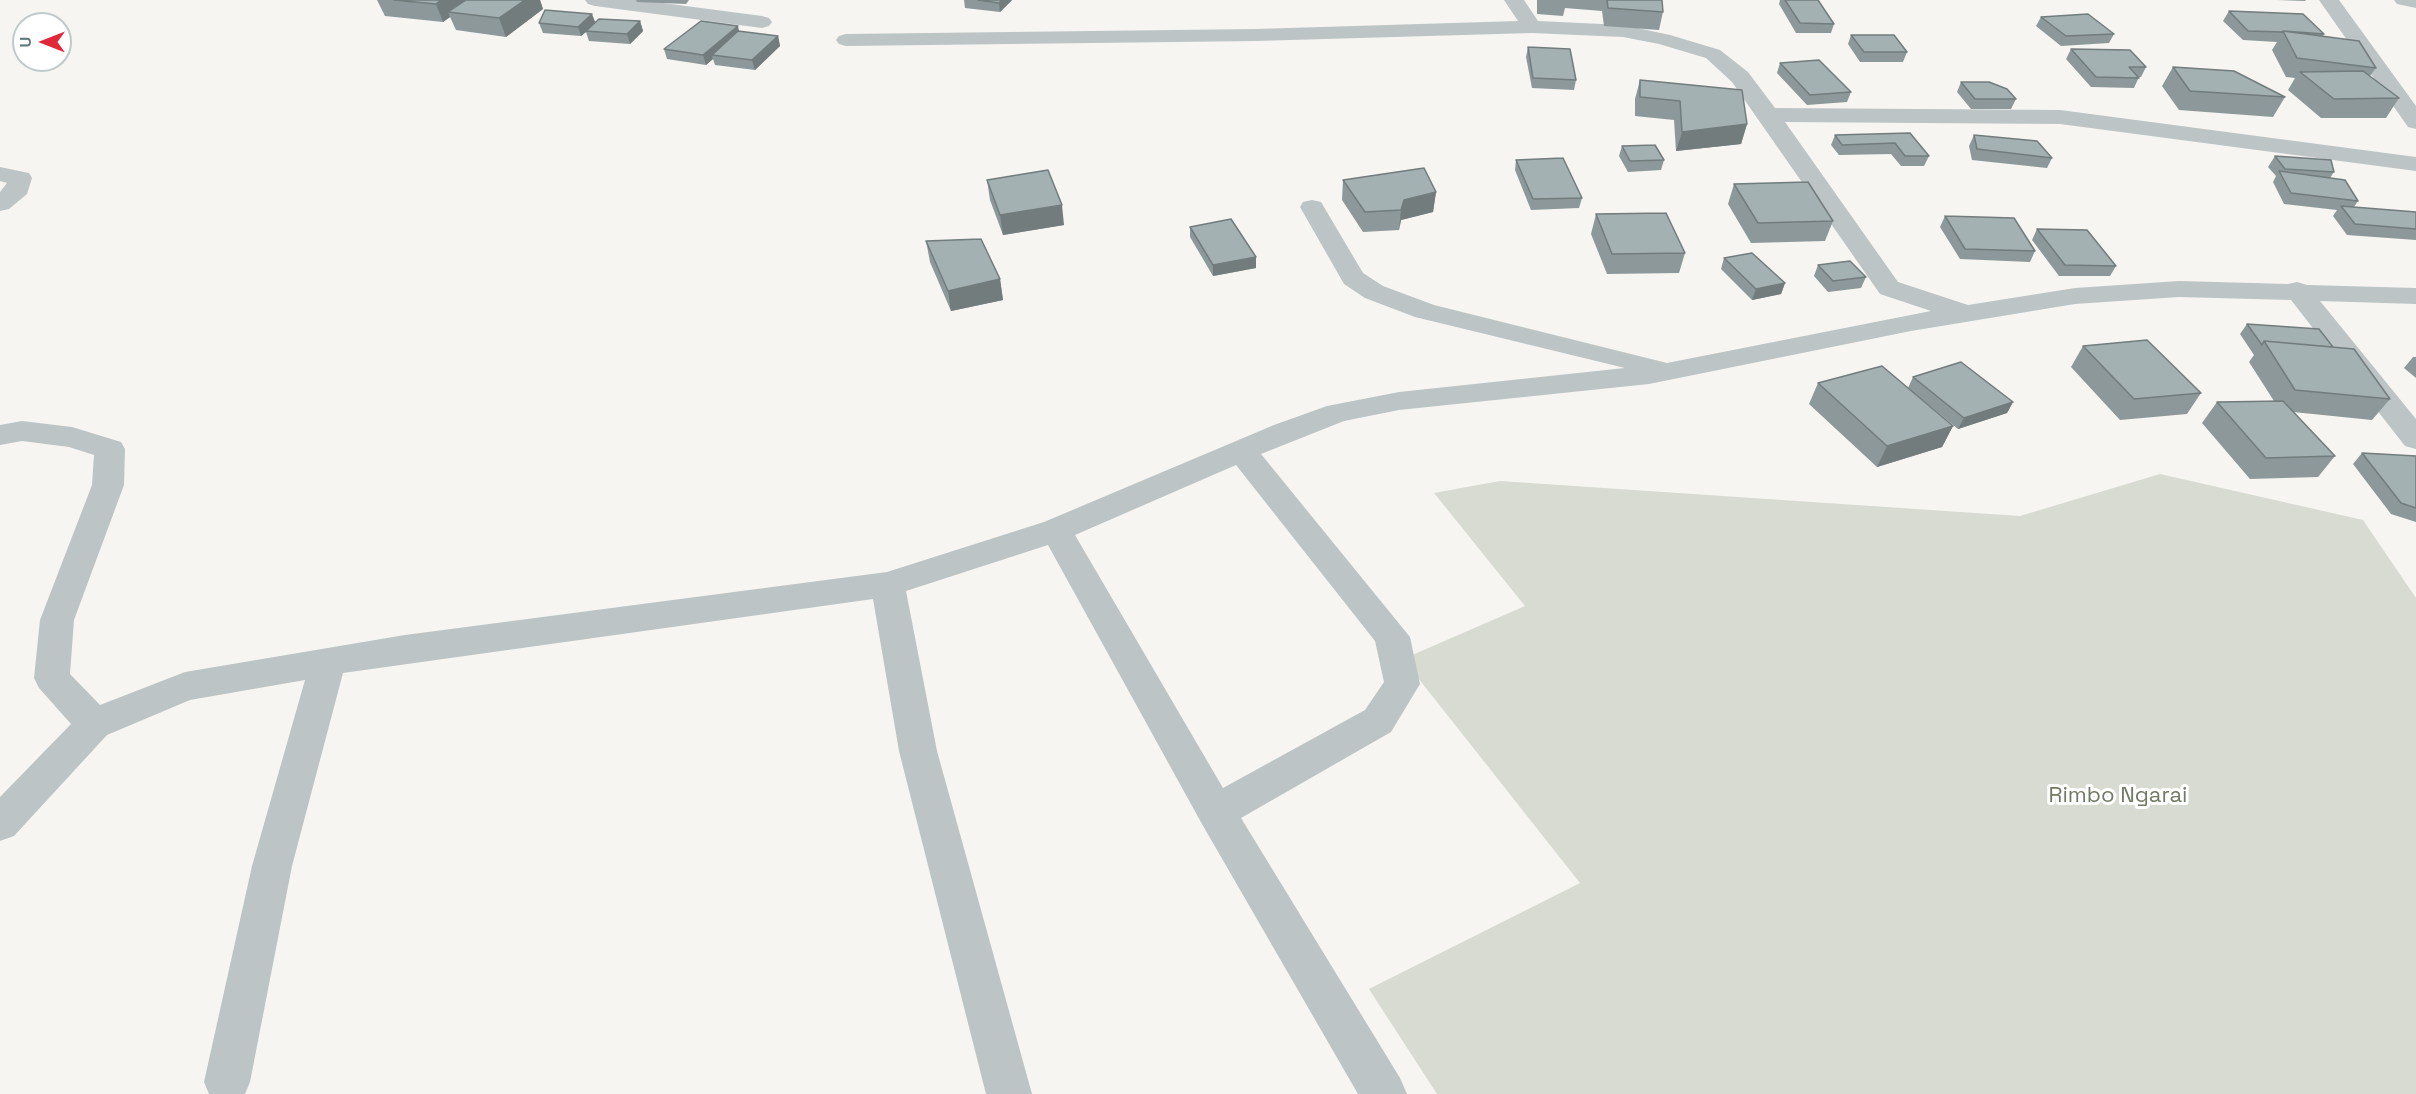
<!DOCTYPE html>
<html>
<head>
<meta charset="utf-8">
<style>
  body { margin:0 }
  #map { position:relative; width:2416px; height:1094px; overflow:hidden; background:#f6f5f2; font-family:"Space Grotesk",sans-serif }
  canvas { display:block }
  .north { position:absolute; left:12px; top:12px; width:60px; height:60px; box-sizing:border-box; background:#fff; border:2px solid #c0cacb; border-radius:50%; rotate:270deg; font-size:16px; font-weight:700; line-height:24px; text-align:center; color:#617a7d }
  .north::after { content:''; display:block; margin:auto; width:21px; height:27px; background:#e1273a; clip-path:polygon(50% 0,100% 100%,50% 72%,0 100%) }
</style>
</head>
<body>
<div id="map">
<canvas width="2416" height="1094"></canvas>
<div class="north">U</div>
</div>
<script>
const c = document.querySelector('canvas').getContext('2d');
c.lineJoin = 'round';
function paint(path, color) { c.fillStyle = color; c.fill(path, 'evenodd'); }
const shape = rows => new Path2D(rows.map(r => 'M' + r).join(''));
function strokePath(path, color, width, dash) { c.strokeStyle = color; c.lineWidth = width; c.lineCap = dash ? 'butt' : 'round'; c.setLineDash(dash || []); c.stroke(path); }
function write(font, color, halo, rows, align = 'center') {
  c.font = font + ' "Space Grotesk",sans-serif'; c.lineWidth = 6; c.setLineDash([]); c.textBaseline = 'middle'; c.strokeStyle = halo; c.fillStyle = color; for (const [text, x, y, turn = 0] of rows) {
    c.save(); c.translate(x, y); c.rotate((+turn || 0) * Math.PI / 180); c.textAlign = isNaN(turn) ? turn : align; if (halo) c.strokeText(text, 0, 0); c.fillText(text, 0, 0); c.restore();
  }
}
paint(shape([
  [2160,474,2363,520,2416,598,2416,1094,1437,1094,1369,989,1580,883,1403,659,1525,606,1434,493,1500,481,2020,516]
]), '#d8dbd1');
paint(shape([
  [585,0,640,0,762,16,769,18,772,22,769,26,762,28,595,6,588,4,585,0],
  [1504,0,1524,0,1538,21,1623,25,1670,35,1720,50,1748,72,1775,108,2060,110,2416,157,2416,171,2060,124,1785,122,1898,282,1968,305,2075,288,2179,281,2288,284,2297,282,2307,285,2416,288,2416,304,2320,301,2416,419,2416,449,2405,446,2291,300,2179,297,2075,304,1911,331,1649,384,1399,410,1344,421,1261,454,1410,637,1420,684,1391,732,1241,818,1400,1078,1407,1094,1358,1094,1202,824,1048,545,906,591,937,751,1032,1094,986,1094,899,751,873,599,343,673,292,866,250,1082,245,1094,209,1094,204,1082,252,866,305,680,190,700,107,735,14,836,0,841,0,797,71,724,39,688,34,678,40,620,92,485,94,455,69,447,22,441,0,445,0,425,22,421,72,427,121,442,125,449,124,485,74,620,70,674,100,705,185,672,405,635,887,572,1044,522,1274,425,1327,406,1399,392,1625,368,1415,317,1365,298,1344,284,1300,207,1303,202,1312,200,1321,202,1363,273,1383,286,1434,305,1667,363,1931,311,1880,294,1732,82,1706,58,1659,44,1623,37,1532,33,1256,41,846,46,839,44,836,40,839,36,846,34,1256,29,1518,21,1504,0],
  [1236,465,1375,641,1384,682,1365,710,1223,788,1075,535,1236,465],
  [2319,0,2339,0,2416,106,2416,129,2408,127,2319,0],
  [2394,0,2416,0,2416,8,2397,4,2394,0],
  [0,167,29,173,32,178,27,194,9,209,0,211,0,192,7,183,0,181,0,167]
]), '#bcc4c5');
paint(shape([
  [377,0,540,0,543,9,506,37,456,30,450,17,443,22,385,16],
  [636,0,689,0,686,4,637,2],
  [964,0,1012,0,1000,12,965,8],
  [1537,0,1662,0,1663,12,1659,30,1604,26,1602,11,1565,8,1563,16,1537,14],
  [1780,0,1818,0,1834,24,1831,33,1796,33,1779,4],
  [2277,0,2306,0,2305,1],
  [2229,11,2324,34,2323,36,2376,68,2370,76,2399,98,2386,118,2321,118,2288,90,2295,78,2286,77,2272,50,2277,42,2243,40,2223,21],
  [2041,17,2114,34,2109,43,2061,46,2036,26],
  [640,21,643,31,630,44,589,41,586,32,581,36,543,33,539,23],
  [739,31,778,36,780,46,755,70,715,65,713,59,706,65,667,59,664,49],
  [1851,35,1907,52,1903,62,1860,62,1848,44],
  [1528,47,1576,80,1574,90,1532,88,1526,57],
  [2071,49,2146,67,2141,77,2139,77,2134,88,2091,87,2066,59],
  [1780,63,1851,92,1847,102,1807,105,1777,73],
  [2173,67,2285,97,2273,117,2179,110,2162,86],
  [1640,80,1747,124,1741,144,1676,151,1674,120,1635,116,1635,99],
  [1961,82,2016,99,2011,109,1971,109,1957,92],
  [1910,133,1929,156,1924,166,1901,166,1891,154,1839,155,1831,145,1835,135],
  [1974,135,2052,158,2047,168,1972,160,1969,146],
  [1622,146,1664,160,1661,170,1628,172,1619,156],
  [2275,156,2334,172,2330,178,2358,201,2354,207,2416,212,2416,240,2347,235,2333,216,2337,210,2284,204,2273,182,2276,176,2268,167],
  [1516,160,1582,198,1579,208,1531,210,1515,170],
  [987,180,1064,225,1003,235,990,200],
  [1343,180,1436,192,1433,212,1401,220,1399,230,1363,232,1342,200],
  [1734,184,1833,221,1825,241,1751,243,1728,204],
  [1596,214,1685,253,1679,273,1607,274,1591,234],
  [1945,216,2035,251,2030,262,1960,259,1940,227],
  [1190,227,1256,268,1213,276,1190,237],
  [2037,229,2116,266,2110,276,2059,276,2032,240],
  [926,241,1000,279,1003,300,951,311,930,262],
  [1724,258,1785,283,1781,294,1752,300,1721,269],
  [1818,265,1866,277,1861,288,1828,292,1814,276],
  [2247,324,2333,347,2390,399,2372,420,2293,412,2335,456,2318,477,2250,479,2202,423,2217,402,2274,401,2249,362,2254,355,2240,334],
  [2083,346,2201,393,2187,414,2120,420,2071,367],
  [2413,357,2416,357,2416,378,2404,368],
  [1913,377,2013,402,2007,413,1958,429,1908,388],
  [1818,383,1953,426,1942,447,1877,467,1809,404],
  [2362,453,2416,456,2416,522,2391,514,2353,464]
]), '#8c9899');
paint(shape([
  [441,0,474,0,448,12,450,17,443,22,436,4],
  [525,0,540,0,543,9,506,37,499,18],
  [1002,0,1012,0,1000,12,999,3],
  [592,14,596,24,581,36,578,27],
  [640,21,643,31,630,44,627,34],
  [738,26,740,36,712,55,713,59,706,65,703,55],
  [778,36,780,46,755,70,752,60],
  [1747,124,1741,144,1676,151,1682,132],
  [1436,192,1433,212,1401,220,1399,230,1401,210,1404,200],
  [1062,205,1064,225,1003,235,1000,215],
  [1256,257,1256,268,1213,276,1213,265],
  [1000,279,1003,300,951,311,948,291],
  [1785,283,1781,294,1752,300,1756,289],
  [2013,402,2007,413,1958,429,1964,418],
  [1953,426,1942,447,1877,467,1887,446]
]), '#727c7d');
const building = shape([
  [394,0,441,0,436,4,394,0],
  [466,0,525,0,499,18,448,12,466,0],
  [978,0,1002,0,999,3,978,0],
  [1607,0,1662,0,1663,12,1608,8,1607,0],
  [1785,0,1818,0,1834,24,1800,23,1785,0],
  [545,10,592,14,578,27,539,23,545,10],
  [2229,11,2303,14,2324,34,2283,31,2283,32,2248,31,2229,11],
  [2088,14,2114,34,2066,36,2041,17,2088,14],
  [599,19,640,21,627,34,586,31,599,19],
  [701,21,738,26,703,55,664,49,701,21],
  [738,31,778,36,752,60,712,55,738,31],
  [2283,31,2359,41,2376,68,2297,58,2283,31],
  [1851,35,1894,35,1907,52,1864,52,1851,35],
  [1528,47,1570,49,1576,80,1533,78,1528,47],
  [2071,49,2130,50,2146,67,2129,67,2139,78,2096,77,2071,49],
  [1819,60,1851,92,1810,95,1780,63,1819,60],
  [2173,67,2234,71,2285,97,2190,91,2173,67],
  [2363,71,2399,98,2334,99,2300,72,2363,71],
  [1640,80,1742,90,1747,124,1682,132,1680,101,1640,97,1640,80],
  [1961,82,1989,82,2007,89,2016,99,1975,99,1961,82],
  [1910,133,1929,156,1905,156,1895,143,1842,145,1835,135,1910,133],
  [1974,135,2037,141,2052,158,1977,149,1974,135],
  [1655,145,1664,160,1630,161,1622,146,1655,145],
  [2275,156,2331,160,2334,172,2285,169,2275,156],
  [1563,158,1582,198,1533,199,1516,160,1563,158],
  [1424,168,1436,192,1404,200,1401,210,1365,212,1343,180,1424,168],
  [1048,170,1062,205,1000,215,987,180,1048,170],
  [2279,171,2345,180,2358,201,2291,193,2279,171],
  [1808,182,1833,221,1758,223,1734,184,1808,182],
  [2341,206,2416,212,2416,229,2355,224,2341,206],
  [1666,213,1685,253,1612,254,1596,214,1666,213],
  [1945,216,2014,218,2035,251,1965,249,1945,216],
  [1231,219,1256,257,1213,265,1190,227,1231,219],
  [2037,229,2087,230,2116,266,2065,265,2037,229],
  [981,239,1000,279,948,291,926,241,981,239],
  [1752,253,1785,283,1756,289,1724,258,1752,253],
  [1850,261,1866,277,1833,281,1818,265,1850,261],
  [2247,324,2319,329,2333,347,2264,341,2262,345,2247,324],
  [2147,340,2201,393,2134,399,2083,346,2147,340],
  [2264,341,2354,349,2390,399,2295,390,2264,341],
  [1961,362,2013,402,1964,418,1913,377,1961,362],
  [1882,366,1953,426,1887,446,1818,383,1882,366],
  [2283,401,2335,456,2266,458,2217,402,2283,401],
  [2362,453,2416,456,2416,508,2401,503,2362,453]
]);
paint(building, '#a3b1b2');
strokePath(building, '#727c7d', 1.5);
write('22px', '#707a64', '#fff', [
  ["Rimbo Ngarai",2118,796]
]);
</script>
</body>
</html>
